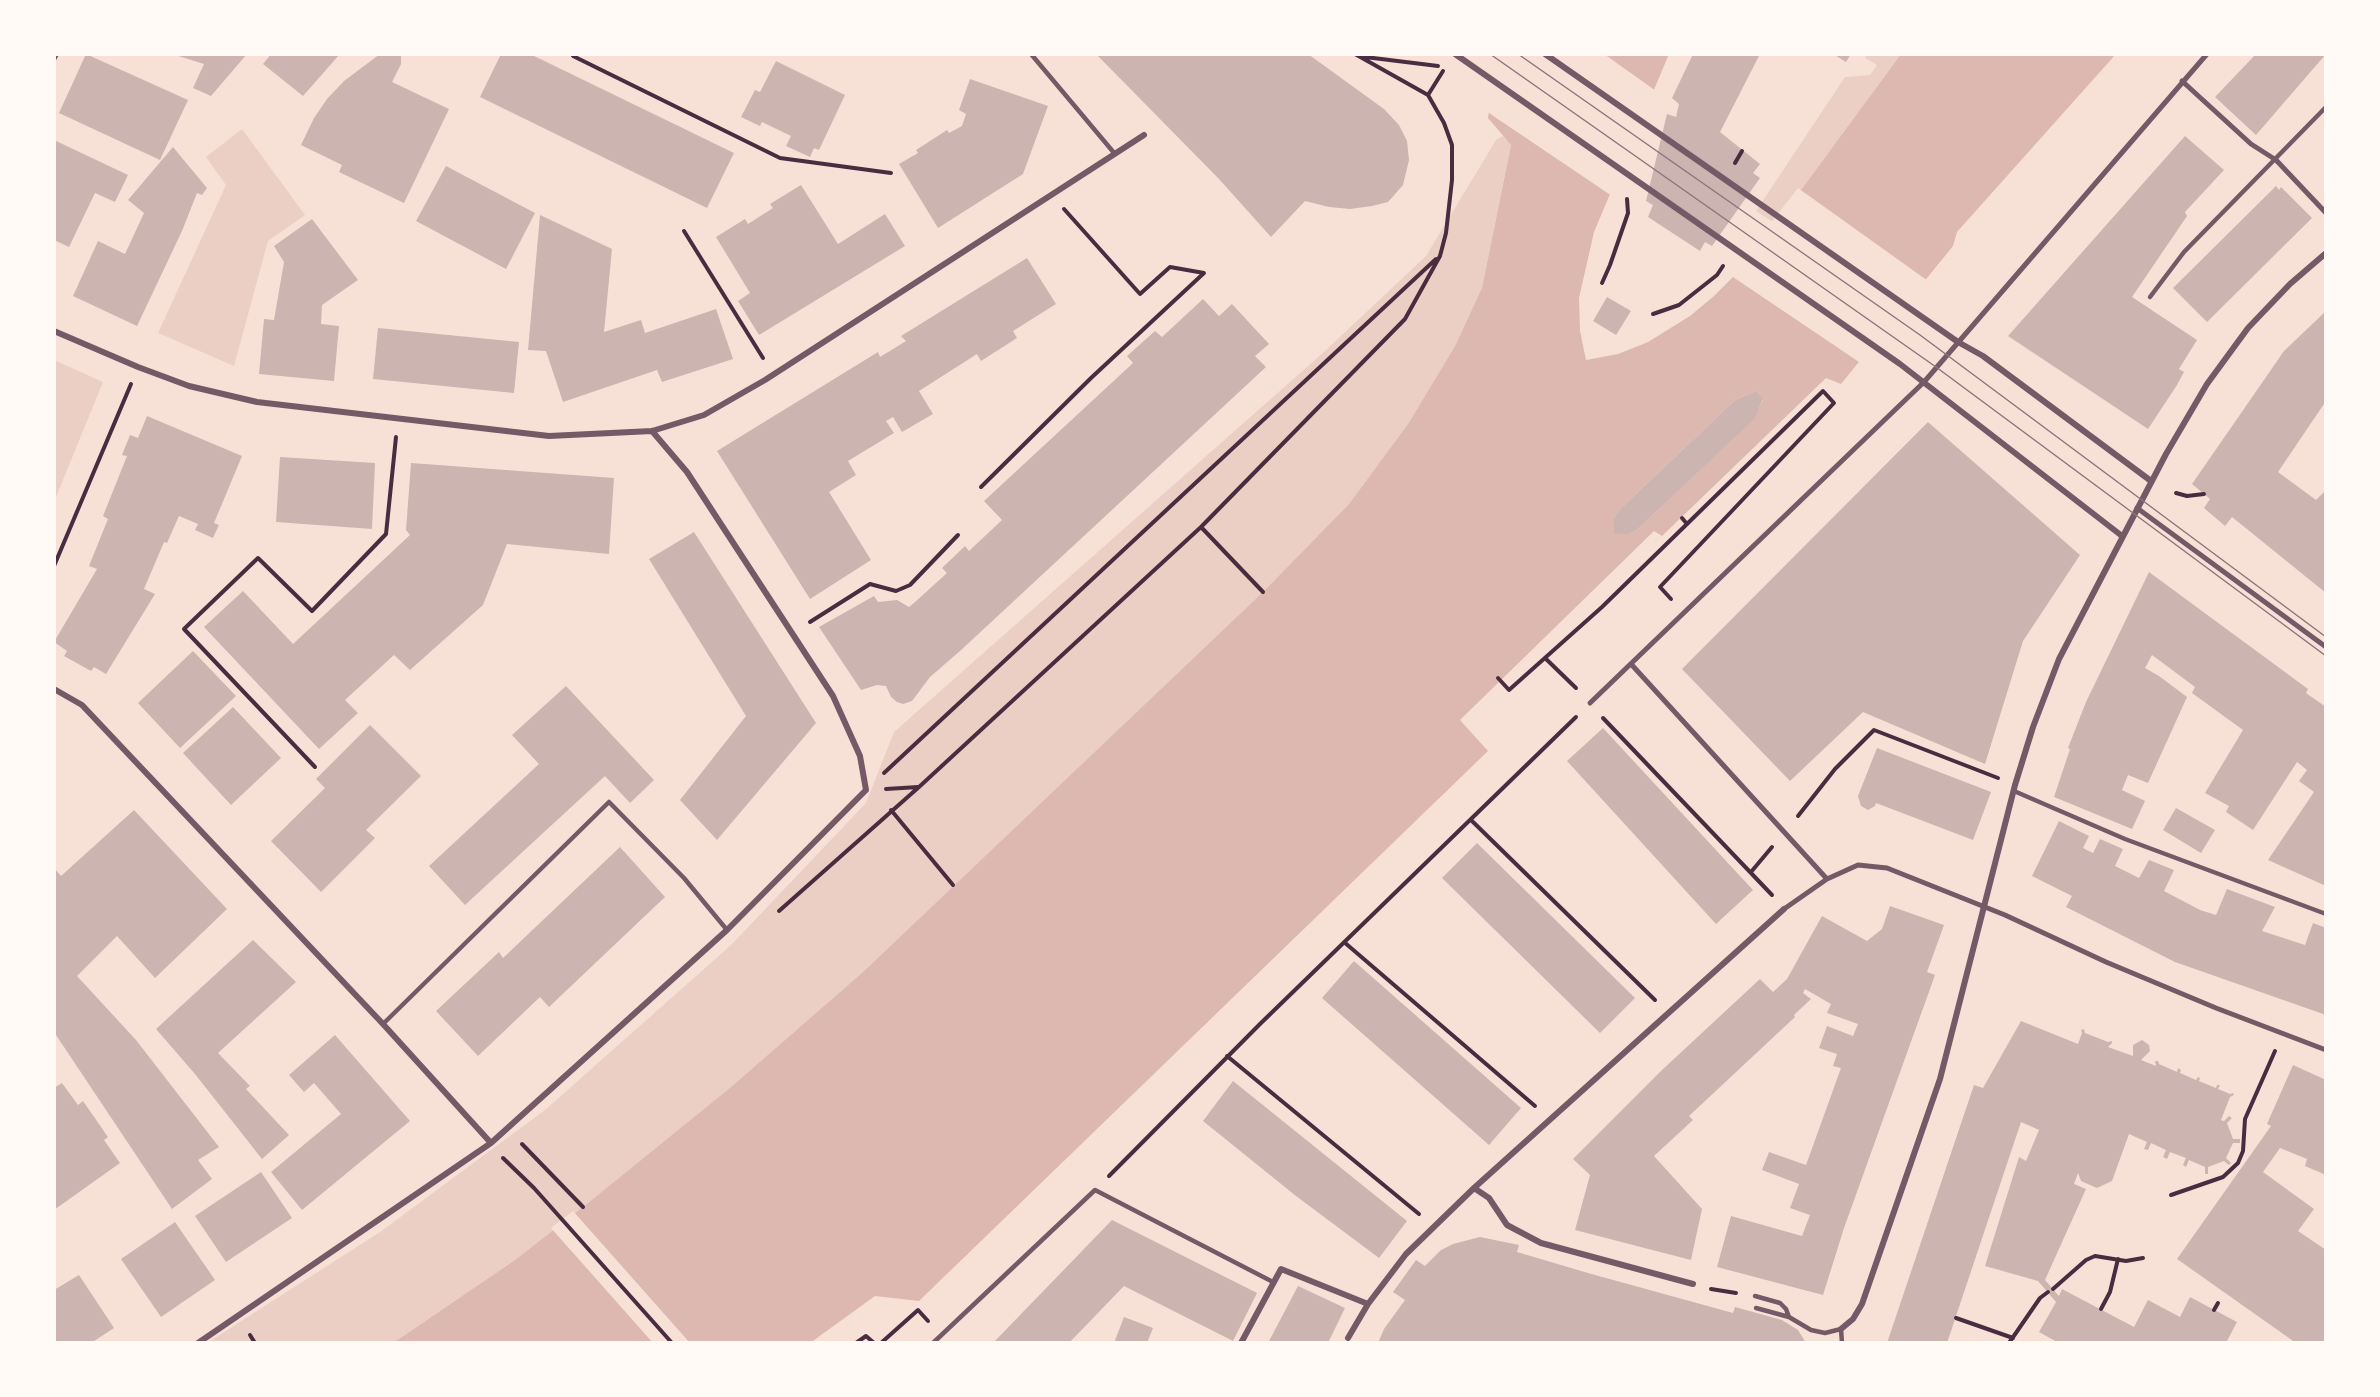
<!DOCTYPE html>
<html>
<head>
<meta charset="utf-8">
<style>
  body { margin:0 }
  #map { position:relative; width:2380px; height:1397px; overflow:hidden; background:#f7e1d7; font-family:"Noto Sans",sans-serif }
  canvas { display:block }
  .frame { position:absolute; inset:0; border:56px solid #fffaf5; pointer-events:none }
</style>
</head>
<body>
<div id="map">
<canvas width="2380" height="1397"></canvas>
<div class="frame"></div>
</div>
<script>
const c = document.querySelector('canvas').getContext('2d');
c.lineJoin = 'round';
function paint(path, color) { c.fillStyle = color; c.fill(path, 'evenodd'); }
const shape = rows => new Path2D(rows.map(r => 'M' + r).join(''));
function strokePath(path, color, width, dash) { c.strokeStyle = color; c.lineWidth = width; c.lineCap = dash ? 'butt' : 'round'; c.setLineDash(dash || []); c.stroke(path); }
paint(shape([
  [1867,54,1901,54,1776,224,1756,211,1845,77,1870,75,1877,65,1865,58],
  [242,129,305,215,268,241,234,366,158,333,226,185,206,157],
  [1503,136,1511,144,1482,288,1455,346,1408,424,1349,504,1263,592,863,972,731,1087,583,1207,515,1260,393,1343,207,1343,380,1232,545,1110,731,945,866,803,894,732,1325,351,1426,256,1496,140],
  [54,360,103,382,54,502]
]), '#ebcfc5');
paint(shape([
  [1497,54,1669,54,1594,232,1579,298,1580,331,1586,360,1618,354,1648,342,1690,316,1714,296,1740,270,1776,224,1901,54,2116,54,1957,232,1953,246,1841,384,1826,378,1662,536,1654,531,1460,720,1488,751,919,1301,875,1296,810,1343,393,1343,515,1260,583,1207,731,1087,863,972,1263,592,1349,504,1408,424,1455,346,1482,288,1511,145,1488,118],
  [1756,391,1763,400,1753,419,1638,529,1629,534,1614,534,1614,518,1619,510,1735,400]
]), '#dcb8b0');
paint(shape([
  [1494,54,1604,54,1656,91,1612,196,1486,111],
  [1798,188,1928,281,1862,364,1730,275],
  [573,1211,690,1343,653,1343,551,1228]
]), '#f7e1d7');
paint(shape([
  [86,54,188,100,160,160,59,113],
  [172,54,247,54,211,96,193,88,204,64],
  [271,54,340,54,303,96,263,64],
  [380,54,401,54,401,64,392,82,449,109,404,203,339,172,342,165,301,145,314,118,327,99,344,81],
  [501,54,530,54,734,153,707,208,480,97],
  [1096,54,1308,54,1384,109,1399,125,1407,141,1409,160,1403,185,1388,202,1372,206,1350,209,1329,207,1305,201,1271,237,1219,179],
  [1693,54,1760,54,1720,132,1760,164,1753,173,1760,178,1712,246,1705,242,1700,251,1648,217,1653,205,1646,201,1667,114,1676,117,1679,104,1672,98],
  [1833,54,1851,54,1846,62],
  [2256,54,2326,54,2256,135,2215,97],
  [776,61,845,95,819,150,814,148,810,157,786,146,791,136,762,122,760,126,741,117,755,90,760,92],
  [970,79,1048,106,1023,174,938,228,899,164,918,153,916,150,947,130,949,133,962,126,966,114,959,110],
  [2185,136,2224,170,2185,212,2187,216,2132,297,2197,340,2179,369,2184,372,2177,385,2148,429,2008,336],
  [54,140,128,175,115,202,95,193,69,247,54,240],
  [173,147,207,188,202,195,197,193,182,231,137,326,73,296,98,241,125,254,144,213,128,200],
  [446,166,535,213,506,269,416,221],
  [801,185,838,244,885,214,905,246,759,335,738,301,750,293,716,237,745,219,748,224,773,208,770,204],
  [2276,186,2279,190,2281,187,2312,218,2207,322,2173,288],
  [540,215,612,249,604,332,641,320,645,333,716,309,733,359,662,382,657,370,563,402,546,351,528,350],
  [312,219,358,280,322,305,321,324,339,326,334,381,259,374,264,319,274,320,284,262,274,246],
  [1027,258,1056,304,1013,331,1017,338,981,361,977,354,919,391,933,414,902,432,893,417,886,421,894,433,848,461,856,475,829,492,871,560,810,599,717,451,878,352,880,357,906,341,901,336],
  [1607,297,1631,311,1616,335,1593,321],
  [1203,299,1219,316,1232,304,1269,344,1255,356,1266,367,960,651,930,677,912,701,903,704,897,702,891,697,886,686,877,685,861,690,819,627,874,596,878,602,897,600,909,607,915,602,947,573,942,568,965,546,969,551,1002,520,984,501,1133,363,1127,356,1155,331,1162,337],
  [2326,311,2326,401,2278,472,2316,500,2326,490,2326,593,2232,517,2225,526,2204,508,2210,499,2192,484,2284,351],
  [378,328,519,342,514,393,373,379],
  [1756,391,1763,399,1754,419,1638,529,1629,534,1614,534,1614,518,1619,510,1735,400],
  [147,416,242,456,214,523,219,525,213,538,195,530,198,524,179,516,167,543,164,542,144,589,155,594,106,674,94,667,91,671,64,656,67,651,54,642,97,569,89,566,108,519,103,516,127,456,122,455,130,435,138,438],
  [1928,422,2080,555,2023,641,1985,764,1863,712,1790,781,1682,669],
  [280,457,375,463,372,529,276,522],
  [411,463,614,478,609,554,507,544,483,605,410,670,394,655,345,700,358,713,319,749,204,627,243,591,293,644,410,535,406,530],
  [694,532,816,723,717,840,680,800,746,716,649,559],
  [2149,572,2308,689,2306,693,2326,707,2326,886,2268,860,2314,792,2299,781,2307,770,2297,762,2253,830,2226,812,2229,806,2205,793,2243,730,2192,693,2195,687,2152,655,2145,668,2159,676,2187,697,2148,783,2128,775,2122,790,2145,801,2132,829,2054,797,2070,749,2068,748,2086,702],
  [193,651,236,696,180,748,138,703],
  [566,686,654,780,630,803,605,776,465,905,429,866,539,764,512,735],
  [233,707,281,758,231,805,183,753],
  [370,725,421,776,366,830,375,838,321,892,271,841,325,788,316,779],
  [1603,728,1753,890,1716,924,1567,761],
  [1877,748,1991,792,1973,840,1876,803,1875,806,1868,810,1861,806,1858,796],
  [2176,808,2215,830,2201,853,2163,830],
  [134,810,227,909,155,978,117,936,77,976,136,1040,219,1147,198,1160,212,1179,172,1209,54,1032,54,868,61,876],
  [2059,821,2089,836,2083,848,2093,853,2100,839,2123,849,2115,866,2139,878,2149,860,2174,870,2164,891,2200,910,2216,915,2227,889,2275,907,2262,931,2305,945,2313,923,2326,928,2326,1015,2175,962,2066,907,2072,896,2032,876],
  [1477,843,1635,998,1600,1033,1442,878],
  [620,847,665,897,549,1007,540,997,478,1056,436,1011,499,952,503,958],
  [1890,906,1944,925,1927,972,1935,975,1844,1228,1823,1295,1717,1267,1731,1216,1802,1236,1810,1215,1790,1208,1799,1184,1762,1170,1769,1152,1806,1165,1841,1068,1833,1066,1837,1054,1819,1048,1827,1026,1853,1036,1858,1024,1827,1013,1831,1004,1805,989,1803,993,1811,999,1794,1015,1795,1017,1689,1116,1693,1120,1654,1156,1702,1209,1691,1260,1575,1230,1590,1175,1573,1159,1662,1070,1760,979,1773,992,1787,979,1822,916,1867,941,1882,929],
  [253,940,296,982,218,1053,250,1086,246,1089,289,1135,262,1159,195,1074,156,1029],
  [1354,961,1521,1108,1489,1145,1322,998],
  [2021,1021,2078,1044,2082,1033,2081,1030,2084,1029,2085,1033,2108,1042,2112,1041,2112,1043,2108,1047,2133,1056,2133,1045,2142,1040,2149,1045,2150,1051,2141,1060,2156,1066,2155,1061,2158,1061,2159,1064,2177,1072,2178,1068,2181,1070,2180,1073,2196,1080,2198,1077,2200,1078,2199,1081,2216,1088,2217,1085,2220,1085,2218,1089,2230,1094,2233,1093,2234,1095,2230,1097,2221,1120,2224,1121,2229,1116,2232,1118,2227,1123,2233,1139,2240,1139,2240,1143,2233,1143,2226,1158,2231,1163,2229,1165,2224,1161,2208,1167,2208,1174,2205,1174,2205,1167,2189,1160,2186,1167,2183,1165,2186,1158,2170,1152,2167,1159,2163,1157,2166,1150,2151,1143,2148,1150,2144,1149,2147,1142,2129,1134,2112,1181,2097,1188,2081,1181,2078,1173,2074,1184,2086,1189,2045,1280,2059,1296,2062,1289,2134,1327,2148,1300,2180,1317,2190,1297,2237,1322,2226,1343,2059,1343,2039,1332,2056,1302,2038,1281,1985,1266,2019,1157,2026,1161,2039,1130,2021,1122,1947,1343,1887,1343,1974,1085,1983,1088],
  [335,1035,410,1121,302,1210,271,1172,341,1114,314,1083,304,1092,289,1075],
  [2293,1065,2326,1080,2326,1175,2305,1166,2307,1159,2280,1148,2263,1172,2314,1209,2298,1231,2326,1250,2326,1343,2296,1343,2177,1259,2271,1126,2267,1124],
  [1233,1081,1407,1221,1379,1258,1296,1196,1203,1121],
  [62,1083,78,1105,83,1101,108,1137,104,1140,120,1163,54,1210,54,1088],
  [261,1172,292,1218,226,1262,195,1216],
  [1112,1220,1257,1293,1233,1341,1124,1286,1069,1343,993,1343],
  [175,1222,215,1280,161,1317,121,1259],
  [1480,1237,1519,1245,1517,1252,1588,1273,1733,1313,1735,1307,1782,1320,1798,1330,1806,1343,1378,1343,1384,1329,1405,1300,1393,1292,1416,1260,1425,1266,1441,1250,1453,1244],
  [79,1275,114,1328,91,1343,54,1343,54,1290],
  [1298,1286,1345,1308,1328,1343,1268,1343],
  [1124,1317,1153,1328,1147,1343,1114,1343]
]), '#ccb4b1');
strokePath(shape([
  [573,56,780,158,891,173],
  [1365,57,1438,66],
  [1428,95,1443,71],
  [1735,163,1742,151],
  [684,231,763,358],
  [1602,283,1610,265,1628,213,1627,199],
  [1653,314,1679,305,1717,275,1723,266],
  [981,487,1091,378,1204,273,1170,267,1140,294,1064,209],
  [2176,493,2187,496,2204,494],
  [1201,527,1263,592],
  [54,566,131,384],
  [1671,599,1660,587,1834,403,1823,391,1687,524],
  [810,622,870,584,896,591,910,585,958,535],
  [1545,658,1576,688],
  [1498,678,1509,690,1602,607,1687,524,1682,518],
  [1603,718,1772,895],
  [315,767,184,629,258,558,312,611,386,534,396,437],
  [884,773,1436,259],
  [886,789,918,787],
  [891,810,953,885],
  [1798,816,1835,769,1874,730,1998,778],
  [1471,820,1655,1000],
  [1751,872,1772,847],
  [779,911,919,787,1201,527,1405,319,1440,256,1446,233,1452,180,1452,145,1444,123,1428,95,1355,54],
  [1344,942,1535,1106],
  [1227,1056,1419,1214],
  [522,1144,583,1207],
  [503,1158,534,1188,672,1343],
  [1109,1176,1260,1024,1576,717],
  [2171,1195,2223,1177,2238,1163,2243,1151,2245,1119,2275,1051],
  [1711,1289,1736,1293],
  [2053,1289,2086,1260,2095,1256,2126,1261,2143,1258],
  [2101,1309,2110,1292,2118,1259],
  [2214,1310,2218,1303],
  [1956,1318,2013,1338],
  [250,1335,255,1343],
  [856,1343,866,1336,874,1343],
  [881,1343,918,1310,928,1321],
  [2009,1343,2040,1298,2048,1292]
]), '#4a2c40', 4);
strokePath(shape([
  [1031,54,1115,154],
  [2150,297,2184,252,2326,107],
  [2014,791,2125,839,2326,914],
  [383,1024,609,802,684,878,727,930],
  [1755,1296,1780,1303,1786,1309,1789,1317,1811,1330,1825,1333,1841,1329,1842,1343],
  [1756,1308,1789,1317],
  [933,1343,1095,1190,1273,1282]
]), '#755966', 4.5);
strokePath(shape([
  [2182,81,2251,144,2276,160,2326,213],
  [2137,508,2326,647],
  [1631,664,1827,879],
  [1590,703,1924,382,2207,54],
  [1784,909,1827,879,1858,865,1887,868,2005,915,2106,962,2216,1008,2326,1050]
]), '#755966', 5);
strokePath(shape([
  [1455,54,1900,364,2122,536],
  [1545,54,1958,342,1983,356,2151,481],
  [54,58,56,54],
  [54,331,138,367,189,386,257,402,549,436,652,431,704,415,765,380,1144,135],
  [54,689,82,705,383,1024,491,1143],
  [1474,1188,1489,1198,1507,1225,1541,1243,1693,1284],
  [1841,1329,1853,1319,1862,1304,1940,1079,2015,785,2033,727,2059,659,2166,454,2207,384,2248,328,2290,284,2326,253],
  [1348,1338,1368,1304,1406,1254,1474,1188,1784,909],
  [198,1343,491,1143,727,930,866,790,860,756,833,696,687,472,652,431],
  [1241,1343,1281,1269,1368,1304]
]), '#755966', 6);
strokePath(shape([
  [1490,54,1936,367,2326,656],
  [1518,54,1920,335,2326,637]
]), '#8f747c', 1.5);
</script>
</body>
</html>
